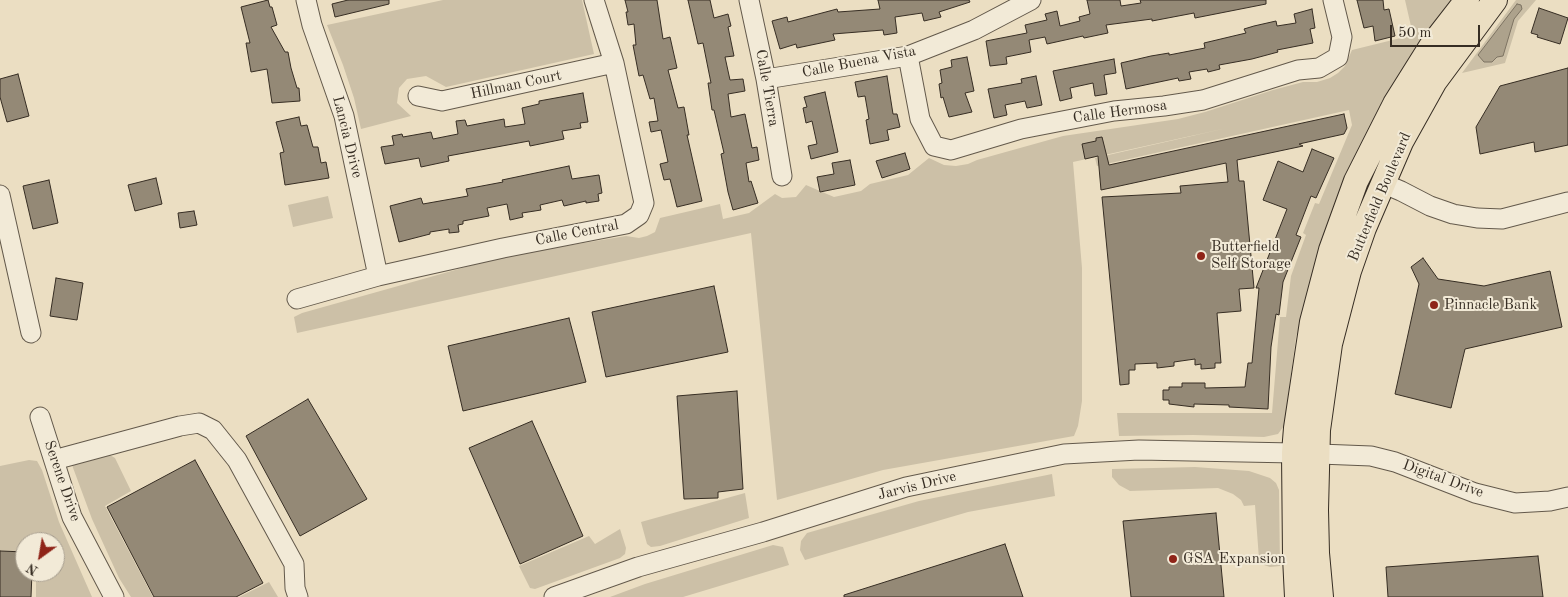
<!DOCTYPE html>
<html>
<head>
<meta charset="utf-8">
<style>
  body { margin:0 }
  #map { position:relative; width:1568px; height:597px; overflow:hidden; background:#ebdec2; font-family:"Old Standard TT",serif }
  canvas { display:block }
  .north { position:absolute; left:15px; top:532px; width:50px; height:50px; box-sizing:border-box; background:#f2ead7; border:1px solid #a79e8f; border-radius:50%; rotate:212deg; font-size:14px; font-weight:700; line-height:20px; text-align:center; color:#362d23 }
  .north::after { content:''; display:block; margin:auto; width:18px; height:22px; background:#8f2418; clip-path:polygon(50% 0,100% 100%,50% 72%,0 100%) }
  .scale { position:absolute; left:1390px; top:25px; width:90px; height:22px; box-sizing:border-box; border:2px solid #362d23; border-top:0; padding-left:6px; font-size:15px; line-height:18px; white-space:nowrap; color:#362d23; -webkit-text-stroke:4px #f2ead7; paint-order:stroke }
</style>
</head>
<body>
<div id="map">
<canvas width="1568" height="597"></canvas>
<div class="north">N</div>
<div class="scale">50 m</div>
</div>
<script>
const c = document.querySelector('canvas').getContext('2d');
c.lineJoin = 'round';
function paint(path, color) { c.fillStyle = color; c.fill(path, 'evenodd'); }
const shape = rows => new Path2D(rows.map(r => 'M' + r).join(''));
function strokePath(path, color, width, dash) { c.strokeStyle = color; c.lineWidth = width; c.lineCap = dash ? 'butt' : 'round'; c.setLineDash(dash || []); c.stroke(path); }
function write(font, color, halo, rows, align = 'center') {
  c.font = font + ' "Old Standard TT",serif'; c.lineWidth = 4; c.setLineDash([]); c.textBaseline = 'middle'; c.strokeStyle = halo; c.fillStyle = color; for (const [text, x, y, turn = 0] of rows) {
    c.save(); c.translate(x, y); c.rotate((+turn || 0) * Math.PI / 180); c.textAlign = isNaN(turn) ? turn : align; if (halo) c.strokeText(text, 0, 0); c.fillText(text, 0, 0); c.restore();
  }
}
paint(shape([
  [443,0,582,0,594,54,446,87,426,76,407,79,399,88,397,103,411,116,361,129,354,98,343,65,327,25],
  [1405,0,1453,0,1319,259,1296,337,1284,426,1278,434,1264,437,1193,435,1119,436,1117,413,1272,413,1280,317,1286,317,1291,276,1306,235,1303,233,1315,203,1319,204,1352,125,1349,110,1097,166,1095,158,1227,128,1073,162,1082,268,1082,401,1078,426,1074,436,883,470,777,500,751,233,297,333,294,317,302,313,505,256,626,236,639,238,647,236,655,232,660,218,720,204,723,219,749,213,775,194,782,198,796,197,806,185,834,197,861,191,870,184,908,175,929,158,944,165,956,166,968,164,977,160,1063,136,1178,119,1205,112,1273,90,1303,82,1317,82,1330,78,1338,73,1345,66,1352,50,1413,35],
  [1516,0,1536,0,1518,21,1505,63,1462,73],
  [328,196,333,218,293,227,288,205],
  [108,454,115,458,131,491,105,506,153,597,131,597,119,578,92,519,72,465],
  [29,460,37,461,42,470,59,522,92,597,36,597,36,578,0,576,0,466],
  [25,542,55,542,55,572,25,572],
  [1195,467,1249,471,1270,478,1276,483,1279,490,1280,566,1270,567,1264,565,1259,559,1255,505,1244,506,1241,500,1233,494,1218,488,1130,491,1119,485,1112,477,1112,469],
  [1052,474,1055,496,968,512,805,560,800,550,801,541,807,533,919,501],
  [745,493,749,518,660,546,651,547,647,544,641,522],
  [620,529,626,548,625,554,620,558,535,589,530,588,519,566,589,536,595,544],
  [773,545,783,547,789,565,683,597,610,597,645,584],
  [269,582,278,597,239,597]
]), '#ccc0a7');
const water = shape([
  [1517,4,1521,5,1522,9,1514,19,1503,56,1497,57,1492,62,1484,62,1478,55,1517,4]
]);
paint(water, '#ada28c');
strokePath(water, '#7d7362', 1);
const building = shape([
  [268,0,270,7,272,7,277,25,271,27,285,52,288,52,291,68,297,88,299,88,300,101,272,103,267,69,251,72,246,43,250,43,241,7,268,0],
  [348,0,389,0,389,4,335,17,332,4,348,0],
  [625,0,657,0,663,39,670,37,677,68,668,70,678,108,684,107,689,135,687,135,702,201,677,207,670,179,664,180,660,164,668,162,661,130,651,132,649,122,658,121,654,98,650,99,643,75,639,76,633,45,636,45,634,24,628,25,626,12,628,12,625,0],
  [688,0,710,0,714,18,728,14,731,26,728,27,734,56,725,57,730,80,743,79,745,91,728,94,731,117,745,114,752,148,757,147,759,160,746,163,749,182,751,181,758,203,733,210,728,192,721,154,724,153,714,110,712,110,708,83,711,83,703,43,698,44,688,0],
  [878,0,969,0,970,2,939,12,941,17,924,21,922,13,895,17,897,33,884,35,883,30,833,34,835,40,797,48,796,44,780,49,772,21,787,17,788,22,837,9,838,12,880,9,878,0],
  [1087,0,1120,0,1121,6,1141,3,1140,0,1266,0,1266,4,1195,18,1194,13,1152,21,1152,19,1106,25,1108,33,1084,38,1083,36,1047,44,1045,37,1029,40,1031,52,1006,57,1007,64,990,66,986,41,1027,33,1025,25,1047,20,1045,14,1057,11,1060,26,1080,21,1079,17,1090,14,1087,0],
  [1357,0,1383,0,1384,10,1389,9,1395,36,1375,41,1373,26,1364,28,1357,0],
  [1539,8,1568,18,1560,44,1537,37,1538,35,1531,33,1539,8],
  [1312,9,1315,28,1310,29,1313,43,1277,50,1278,52,1252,59,1219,65,1220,69,1208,72,1207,69,1189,72,1191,79,1179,81,1178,78,1126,89,1121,63,1151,56,1169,53,1169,55,1205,48,1204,43,1246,33,1244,29,1254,26,1276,21,1277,26,1296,23,1294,14,1312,9],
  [967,57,974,91,965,93,972,112,949,117,943,97,941,98,939,84,942,83,940,70,952,67,951,60,967,57],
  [1114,59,1116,73,1104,75,1107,94,1095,96,1093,83,1070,88,1072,98,1060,101,1053,71,1114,59],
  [1568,68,1568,145,1535,152,1534,142,1480,154,1476,127,1500,86,1568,68],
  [18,74,29,116,7,122,0,97,0,79,18,74],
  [887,76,893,114,897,114,900,127,887,130,889,140,870,144,866,120,869,119,865,96,858,97,855,82,887,76],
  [1036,76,1042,105,1027,108,1025,101,1005,105,1007,115,994,118,988,89,1022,83,1021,79,1036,76],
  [825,92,838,152,811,159,808,146,817,144,812,121,806,123,803,108,807,107,804,97,825,92],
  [583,93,588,122,580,123,581,128,562,131,564,139,530,146,529,141,448,156,449,161,421,167,419,158,385,164,381,147,394,145,392,136,402,134,403,137,431,132,433,139,458,134,456,121,465,120,467,126,504,119,505,127,525,124,522,108,539,104,539,101,583,93],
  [1344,114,1347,128,1344,134,1299,144,1303,146,1237,160,1239,181,1244,181,1254,288,1239,289,1241,311,1217,313,1221,363,1215,363,1215,368,1201,369,1201,364,1195,365,1195,359,1174,362,1174,366,1157,368,1157,363,1135,364,1135,370,1129,370,1129,384,1120,385,1102,197,1181,193,1180,186,1228,182,1226,163,1101,190,1098,156,1085,159,1082,144,1096,141,1096,138,1102,137,1109,165,1344,114],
  [299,117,301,126,307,125,313,147,318,147,321,163,326,162,329,178,285,185,280,153,284,152,276,122,299,117],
  [1312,149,1334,158,1316,198,1311,196,1296,235,1301,237,1283,282,1279,315,1276,314,1271,347,1268,409,1229,407,1229,405,1194,404,1194,407,1169,404,1169,400,1163,400,1163,390,1169,390,1169,387,1182,387,1182,383,1205,383,1205,388,1245,387,1248,363,1252,363,1259,288,1256,288,1287,209,1263,200,1278,161,1303,172,1312,149],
  [905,153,910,169,882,178,876,161,905,153],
  [850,160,855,185,820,192,817,177,834,174,832,163,850,160],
  [569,166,572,179,599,175,602,193,598,194,599,201,586,203,586,201,564,206,562,200,540,205,541,210,522,213,523,217,510,220,507,204,487,208,489,216,463,221,463,224,458,225,459,232,449,233,449,229,430,232,430,234,399,242,390,206,421,198,423,204,468,196,466,189,503,182,502,180,569,166],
  [156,178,162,204,135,211,128,185,156,178],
  [49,180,58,223,33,229,23,186,49,180],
  [194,211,197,225,180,228,178,213,194,211],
  [1423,258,1438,279,1484,286,1550,271,1562,327,1465,349,1451,408,1395,394,1419,284,1411,267,1423,258],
  [56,278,83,283,77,320,50,316,56,278],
  [714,286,728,352,606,377,592,312,714,286],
  [569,318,586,382,463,411,448,346,569,318],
  [737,391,743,489,718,492,718,498,684,499,677,396,737,391],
  [308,399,367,499,300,536,246,436,308,399],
  [532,421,583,536,520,564,469,448,532,421],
  [195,460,263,583,236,597,154,597,107,507,195,460],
  [1216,513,1224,597,1131,597,1123,521,1216,513],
  [1005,544,1023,597,844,597,844,595,1005,544],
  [0,551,25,552,25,572,32,572,31,597,0,597,0,551],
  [1538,556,1543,597,1388,597,1386,567,1538,556]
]);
paint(building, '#948976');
strokePath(building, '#362d23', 1);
const minor = shape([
  [306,0,312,25,344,116,378,276],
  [749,0,766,79,782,176],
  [908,56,920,119,934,146,951,150,1021,129,1114,111,1164,106,1203,100,1298,70,1319,68,1338,57,1342,37,1333,0],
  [766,79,908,56,974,30,1031,0],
  [418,96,442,101,614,63],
  [1382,183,1401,191,1430,206,1453,214,1477,218,1502,219,1568,202],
  [0,195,31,333],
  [297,299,378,276,503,248,626,224,639,215,644,203,614,63,594,0],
  [40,417,72,517,114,597],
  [54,460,180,426,199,423,213,430,237,460,294,564,295,588,298,597],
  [554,597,638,567,763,532,906,487,1064,454,1139,450,1294,453,1371,456,1395,462,1475,493,1515,503,1550,501,1568,497]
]);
const major = shape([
  [1297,597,1295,557,1294,453,1296,428,1312,322,1331,250,1356,181,1395,104,1432,45,1467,0],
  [1321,597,1317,553,1316,510,1318,430,1330,344,1349,271,1364,228,1401,142,1435,81,1495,0]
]);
strokePath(minor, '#63594b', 21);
strokePath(major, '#362d23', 26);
strokePath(minor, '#f2ead7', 19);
strokePath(major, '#ebdec2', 24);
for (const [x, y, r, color] of [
  [1201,256,5,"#8f2418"],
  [1434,305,5,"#8f2418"],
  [1173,559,5,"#8f2418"]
]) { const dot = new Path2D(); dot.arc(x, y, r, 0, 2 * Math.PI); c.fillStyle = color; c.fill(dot); strokePath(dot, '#f2ead7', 2); }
write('15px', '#362d23', '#f2ead7', [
  ["Calle Buena Vista",859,62,-11],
  ["Hillman Court",516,85,-12],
  ["Calle Tierra",767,88,80],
  ["Calle Hermosa",1120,112,-8],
  ["Lancia Drive",347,137,76],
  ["Butterfield Boulevard",1380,197,-67],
  ["Calle Central",577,233,-11],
  ["Digital Drive",1443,479,20],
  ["Serene Drive",62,481,71],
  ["Jarvis Drive",917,486,-14]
]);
write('15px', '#362d23', '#f2ead7', [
  ["Butterfield",1211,247],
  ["Self Storage",1211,264],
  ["Pinnacle Bank",1444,305],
  ["GSA Expansion",1183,559]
], 'left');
</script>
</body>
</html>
